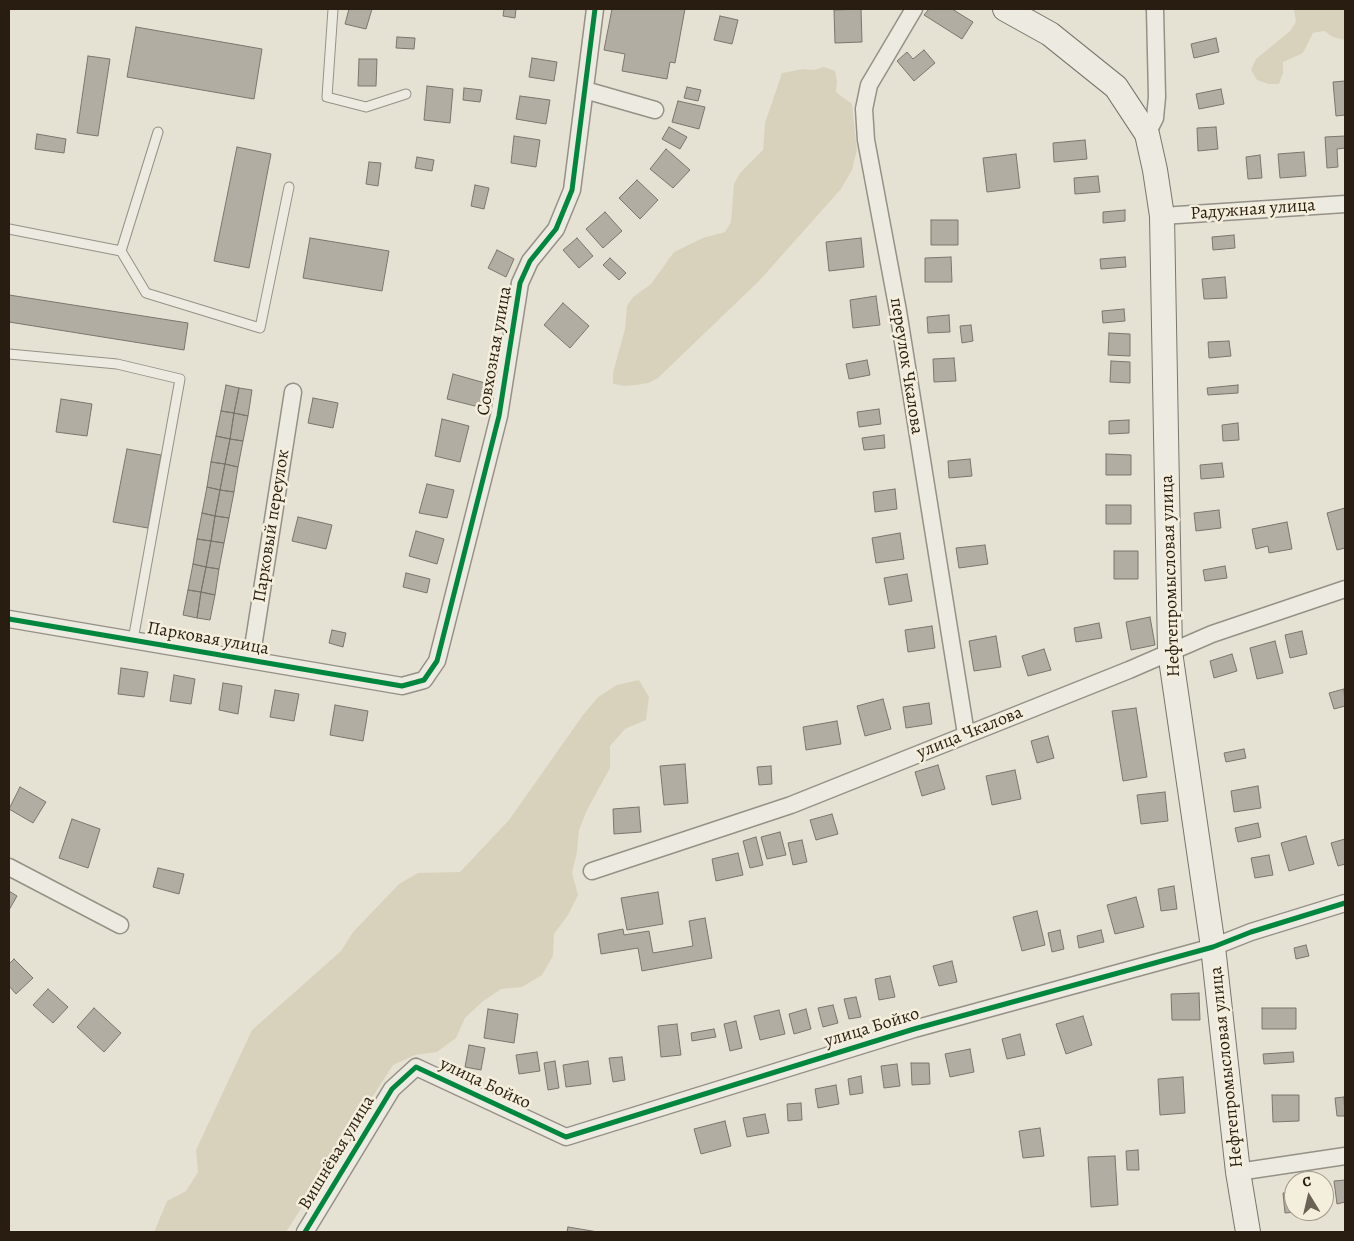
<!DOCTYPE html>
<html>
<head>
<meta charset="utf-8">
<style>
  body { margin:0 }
  #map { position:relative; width:1354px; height:1241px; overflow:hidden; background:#e6e2d3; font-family:Alegreya,serif }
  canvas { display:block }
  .frame { position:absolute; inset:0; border:10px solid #291c11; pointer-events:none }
  .north { position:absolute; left:1284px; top:1171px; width:50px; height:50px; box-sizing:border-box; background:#f4efdd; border:1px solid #a39b8b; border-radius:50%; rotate:351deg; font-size:14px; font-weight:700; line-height:20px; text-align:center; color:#291c11 }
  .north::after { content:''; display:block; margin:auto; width:18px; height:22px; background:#6b6155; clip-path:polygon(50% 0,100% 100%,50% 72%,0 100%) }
</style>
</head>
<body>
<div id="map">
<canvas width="1354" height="1241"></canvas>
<div class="frame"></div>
<div class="north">С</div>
</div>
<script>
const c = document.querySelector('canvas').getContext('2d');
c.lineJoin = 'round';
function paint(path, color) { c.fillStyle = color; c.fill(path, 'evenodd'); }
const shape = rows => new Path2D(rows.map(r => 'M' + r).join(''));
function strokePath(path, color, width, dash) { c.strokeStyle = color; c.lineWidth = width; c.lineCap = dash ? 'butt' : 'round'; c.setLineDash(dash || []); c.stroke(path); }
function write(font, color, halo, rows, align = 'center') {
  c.font = font + ' Alegreya,serif'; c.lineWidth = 5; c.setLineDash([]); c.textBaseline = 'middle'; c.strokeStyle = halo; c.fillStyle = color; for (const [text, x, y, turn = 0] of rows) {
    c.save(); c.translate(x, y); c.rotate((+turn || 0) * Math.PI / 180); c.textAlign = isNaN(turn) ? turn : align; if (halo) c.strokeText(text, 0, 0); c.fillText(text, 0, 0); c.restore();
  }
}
paint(shape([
  [1294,9,1345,9,1345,40,1333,37,1324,31,1313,33,1303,53,1283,62,1283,73,1279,84,1268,84,1257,80,1251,70,1256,59,1290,31,1296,22],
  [824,67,835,71,837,81,836,92,852,104,857,150,852,170,841,189,759,281,658,378,648,383,636,385,624,386,613,384,613,373,625,329,627,306,633,297,651,284,674,252,703,238,725,232,731,222,734,184,740,173,763,150,765,123,782,73,803,69,814,70],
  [639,680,649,697,646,720,625,729,610,746,610,768,587,810,579,830,577,852,572,873,578,895,568,915,554,934,553,956,542,975,522,987,501,989,482,1002,465,1018,456,1038,437,1052,415,1055,393,1065,286,1232,154,1232,167,1201,186,1191,198,1172,196,1150,252,1030,341,951,353,932,399,884,418,873,460,872,509,820,583,715,598,697,617,685]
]), '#d8d2bd');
const building = shape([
  [349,9,372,9,366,29,345,24,349,9],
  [504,9,516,9,515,18,503,16,504,9],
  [612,9,685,9,675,63,670,62,667,79,622,71,625,54,604,50,612,9],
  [861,9,862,42,835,43,834,10,861,9],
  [929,9,952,9,973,22,962,39,924,15,929,9],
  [720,16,738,20,732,44,714,40,720,16],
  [136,27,262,49,254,99,127,77,136,27],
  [397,37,415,38,414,49,396,48,397,37],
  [1216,38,1219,52,1194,58,1191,44,1216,38],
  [924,50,935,63,914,81,897,61,907,52,913,59,924,50],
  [88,56,110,59,98,136,77,133,88,56],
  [532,58,557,62,554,81,529,77,532,58],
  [359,59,377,59,376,86,358,86,359,59],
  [1345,81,1345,115,1336,116,1333,82,1345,81],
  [427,86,453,89,450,123,424,120,427,86],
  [687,87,701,90,698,101,684,98,687,87],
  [464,88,482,90,480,102,463,100,464,88],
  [1221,89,1224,104,1199,109,1196,94,1221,89],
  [520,96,550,100,546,124,516,119,520,96],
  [678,101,705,107,699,129,672,122,678,101],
  [669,127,687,137,680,149,662,139,669,127],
  [1216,127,1218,149,1198,151,1197,128,1216,127],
  [37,134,66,139,64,153,35,149,37,134],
  [514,136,540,140,536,167,511,163,514,136],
  [1345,136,1345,148,1337,149,1338,167,1327,168,1325,137,1345,136],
  [1085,140,1087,159,1054,162,1053,143,1085,140],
  [237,147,271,154,249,268,214,261,237,147],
  [666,149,690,170,673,188,650,169,666,149],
  [1304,152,1306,176,1280,178,1278,154,1304,152],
  [1016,154,1020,188,987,192,983,158,1016,154],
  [1260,155,1262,178,1248,179,1246,157,1260,155],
  [417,157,434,160,432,171,415,168,417,157],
  [369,162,381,163,378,186,366,184,369,162],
  [1098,176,1100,192,1075,194,1074,178,1098,176],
  [637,180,658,200,640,219,619,198,637,180],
  [475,185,489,188,484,209,471,206,475,185],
  [1125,210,1125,221,1103,223,1103,212,1125,210],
  [605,212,622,231,603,248,586,229,605,212],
  [931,220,958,220,958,245,931,245,931,220],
  [1234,235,1235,248,1213,250,1212,237,1234,235],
  [310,238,389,251,382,291,303,278,310,238],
  [577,238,593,256,579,268,563,250,577,238],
  [861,238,864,267,829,271,826,242,861,238],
  [497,250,514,259,506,277,488,268,497,250],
  [951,257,952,282,925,282,925,258,951,257],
  [1125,257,1126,267,1101,269,1100,259,1125,257],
  [610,258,626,273,619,280,603,265,610,258],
  [1225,277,1227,298,1204,299,1202,279,1225,277],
  [9,295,188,323,184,350,9,322,9,295],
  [876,296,880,325,853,328,850,300,876,296],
  [563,303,589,326,570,348,544,325,563,303],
  [1124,309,1125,321,1103,323,1102,311,1124,309],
  [949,315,950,332,928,333,927,317,949,315],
  [971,325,973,341,962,343,960,326,971,325],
  [1109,333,1130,334,1130,356,1108,355,1109,333],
  [1229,341,1231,356,1209,358,1208,342,1229,341],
  [954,358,956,381,934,382,933,359,954,358],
  [867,360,870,375,849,379,846,364,867,360],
  [1111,361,1130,362,1130,383,1110,382,1111,361],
  [453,374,485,383,479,407,447,399,453,374],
  [226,385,239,388,234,413,221,411,226,385],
  [1238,385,1238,393,1208,395,1207,388,1238,385],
  [239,388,252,390,248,416,234,413,239,388],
  [313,398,338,403,333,428,308,423,313,398],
  [61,399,92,404,87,436,56,432,61,399],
  [879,409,881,424,859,427,857,412,879,409],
  [221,411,234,413,230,439,216,436,221,411],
  [234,413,248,416,243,441,230,439,234,413],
  [442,419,469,426,460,462,435,456,442,419],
  [1129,420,1129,433,1109,434,1109,421,1129,420],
  [1238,423,1239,440,1223,441,1222,425,1238,423],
  [884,435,885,448,864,450,862,438,884,435],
  [216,436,230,439,225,464,211,462,216,436],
  [230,439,243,441,238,467,225,464,230,439],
  [127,449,161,455,148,528,113,522,127,449],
  [1106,454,1131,455,1131,475,1106,475,1106,454],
  [970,459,972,476,949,478,948,461,970,459],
  [211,462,225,464,220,490,207,487,211,462],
  [1222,463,1224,477,1201,479,1200,465,1222,463],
  [225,464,238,467,234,492,220,490,225,464],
  [427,484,454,490,447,518,419,513,427,484],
  [207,487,220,490,215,516,202,513,207,487],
  [895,489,897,509,875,512,873,492,895,489],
  [220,490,234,492,229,518,215,516,220,490],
  [1106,505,1131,505,1131,524,1106,524,1106,505],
  [1345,508,1345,548,1337,550,1327,513,1345,508],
  [1219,510,1221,528,1196,531,1194,513,1219,510],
  [202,513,215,516,211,541,197,539,202,513],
  [215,516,229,518,224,543,211,541,215,516],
  [298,517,332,525,326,549,292,541,298,517],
  [1287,522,1292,549,1269,553,1268,546,1256,549,1252,529,1287,522],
  [416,531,444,539,437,564,409,556,416,531],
  [900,533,904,559,876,563,872,538,900,533],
  [197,539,211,541,206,567,193,564,197,539],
  [211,541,224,543,219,569,206,567,211,541],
  [985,545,988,564,959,568,956,548,985,545],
  [1114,551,1138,551,1138,579,1114,579,1114,551],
  [193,564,206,567,201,592,188,590,193,564],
  [1225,566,1227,578,1205,581,1203,570,1225,566],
  [206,567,219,569,215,595,201,592,206,567],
  [406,573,430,579,427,593,403,587,406,573],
  [907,574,912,601,889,605,884,578,907,574],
  [188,590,201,592,197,618,183,615,188,590],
  [201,592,215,595,210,620,197,618,201,592],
  [1150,617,1155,645,1131,650,1126,622,1150,617],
  [1099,623,1102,638,1076,642,1074,628,1099,623],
  [932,626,935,648,908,652,905,630,932,626],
  [332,630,346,633,343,647,329,643,332,630],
  [1302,631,1307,654,1290,658,1285,635,1302,631],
  [996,636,1001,667,974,671,969,641,996,636],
  [1275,641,1283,673,1257,679,1250,648,1275,641],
  [1044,649,1051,670,1028,676,1022,656,1044,649],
  [1232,654,1237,671,1214,678,1210,661,1232,654],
  [121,668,148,672,144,697,118,694,121,668],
  [174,675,195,679,191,704,170,701,174,675],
  [223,683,242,686,238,714,219,710,223,683],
  [1344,689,1345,706,1334,709,1329,693,1344,689],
  [275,690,299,694,294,721,270,717,275,690],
  [883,699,891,729,865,736,857,706,883,699],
  [929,703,932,724,906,728,903,707,929,703],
  [335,705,368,711,363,741,330,735,335,705],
  [1136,708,1147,777,1123,781,1112,711,1136,708],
  [837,721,841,744,806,750,803,727,837,721],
  [1048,736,1054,758,1037,763,1031,741,1048,736],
  [1244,749,1246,758,1226,762,1224,753,1244,749],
  [685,764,688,803,664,805,660,766,685,764],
  [938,765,945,789,922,796,915,772,938,765],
  [771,766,772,784,759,785,757,767,771,766],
  [1015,770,1021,799,992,805,986,776,1015,770],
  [1258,786,1261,808,1234,812,1231,791,1258,786],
  [20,787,46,802,33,823,9,809,20,787],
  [1165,792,1168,821,1141,824,1137,795,1165,792],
  [639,807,641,832,614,834,613,809,639,807],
  [832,814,838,834,816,840,810,820,832,814],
  [72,819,100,829,88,868,59,858,72,819],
  [1258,823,1261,837,1238,842,1235,828,1258,823],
  [780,832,786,855,767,859,761,837,780,832],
  [1306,836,1314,864,1289,871,1281,843,1306,836],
  [756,837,763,865,750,868,743,841,756,837],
  [1345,839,1345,864,1338,866,1331,843,1345,839],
  [802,840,807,862,793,865,788,843,802,840],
  [738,853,743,875,716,881,712,859,738,853],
  [1269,855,1273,875,1255,878,1251,858,1269,855],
  [158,868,184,874,179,894,153,887,158,868],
  [1174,886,1177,909,1161,911,1158,889,1174,886],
  [9,891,17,896,9,910,9,891],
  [658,892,663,924,627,930,621,898,658,892],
  [1136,897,1144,927,1115,934,1107,905,1136,897],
  [1037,911,1045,945,1022,951,1013,917,1037,911],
  [705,918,712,958,642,971,638,948,601,954,598,934,623,929,624,935,649,931,653,953,693,946,689,921,705,918],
  [1060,930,1064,949,1052,952,1048,933,1060,930],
  [1101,930,1104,942,1079,948,1077,936,1101,930],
  [1306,945,1309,956,1296,959,1294,948,1306,945],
  [14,959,33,978,16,994,9,986,9,964,14,959],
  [952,961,957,982,939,986,933,966,952,961],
  [890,976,895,997,879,1000,875,979,890,976],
  [48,989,68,1007,53,1023,33,1005,48,989],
  [1199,993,1200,1020,1172,1020,1171,994,1199,993],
  [856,997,861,1017,849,1019,844,999,856,997],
  [833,1005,838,1023,823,1027,818,1008,833,1005],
  [94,1008,121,1033,104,1052,77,1027,94,1008],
  [1262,1008,1296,1008,1296,1029,1262,1029,1262,1008],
  [488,1009,518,1014,514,1043,484,1038,488,1009],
  [806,1009,811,1029,794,1034,789,1014,806,1009],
  [779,1010,785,1034,760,1040,754,1016,779,1010],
  [1083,1016,1092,1045,1066,1054,1056,1024,1083,1016],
  [736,1021,742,1048,730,1051,724,1024,736,1021],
  [677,1024,681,1055,661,1057,658,1026,677,1024],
  [714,1029,716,1037,692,1041,691,1033,714,1029],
  [1020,1034,1025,1055,1007,1059,1002,1039,1020,1034],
  [469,1045,485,1048,481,1070,465,1067,469,1045],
  [970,1049,974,1072,950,1077,945,1054,970,1049],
  [537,1052,540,1071,519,1074,516,1055,537,1052],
  [1293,1052,1294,1062,1264,1064,1263,1054,1293,1052],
  [622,1057,625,1080,613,1082,609,1058,622,1057],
  [555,1061,559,1088,548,1090,544,1063,555,1061],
  [588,1061,591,1084,566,1087,563,1065,588,1061],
  [911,1063,929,1063,930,1084,912,1085,911,1063],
  [897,1064,900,1086,884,1088,881,1066,897,1064],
  [861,1076,863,1093,850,1095,848,1079,861,1076],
  [1183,1077,1185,1113,1160,1115,1158,1079,1183,1077],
  [836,1085,839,1104,818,1108,815,1089,836,1085],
  [1272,1095,1299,1095,1299,1121,1273,1122,1272,1095],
  [1344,1097,1345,1116,1337,1116,1335,1098,1344,1097],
  [801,1103,802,1120,788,1121,787,1104,801,1103],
  [765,1114,769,1133,747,1137,743,1118,765,1114],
  [725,1121,731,1146,701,1154,694,1129,725,1121],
  [1040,1128,1044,1156,1023,1158,1019,1131,1040,1128],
  [1138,1150,1139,1170,1127,1170,1126,1151,1138,1150],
  [1115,1156,1118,1205,1091,1207,1088,1157,1115,1156],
  [1345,1180,1345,1202,1337,1204,1334,1181,1345,1180],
  [1294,1192,1294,1211,1309,1211,1285,1213,1283,1193,1294,1192],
  [568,1227,598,1232,567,1232,568,1227]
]);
paint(building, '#b1ada3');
strokePath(building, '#7a766d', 1);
const service = shape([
  [333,9,327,97,366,107,406,94],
  [9,229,121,251,158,132],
  [121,251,146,293,260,328,289,187],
  [9,354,117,364,180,379,133,640]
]);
const minor = shape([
  [914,9,869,85,864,109,866,140,898,311,966,734],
  [585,90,655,110],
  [1147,134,1155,118,1157,97,1155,9],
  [1162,216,1345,204],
  [9,619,402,686,424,680,437,661,499,416,520,283,530,261,556,229,572,190,595,9],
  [251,660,293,392],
  [9,867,120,925],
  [592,871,791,805,1129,670,1212,634,1345,589],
  [1238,1172,1345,1156],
  [305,1232,392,1089,416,1067,566,1137,914,1029,1213,947,1251,932,1345,903]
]);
const secondary = shape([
  [1005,9,1050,34,1116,87,1147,134,1155,170,1162,216,1170,652,1213,947,1238,1172,1248,1232]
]);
strokePath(service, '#959187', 11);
strokePath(minor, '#959187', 19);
strokePath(secondary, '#7a766d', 26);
strokePath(service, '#eceae1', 9);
strokePath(minor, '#eceae1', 16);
strokePath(secondary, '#eceae1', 24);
strokePath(shape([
  [9,619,402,686,424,680,437,661,499,416,520,283,530,261,556,229,572,190,595,9],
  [305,1232,392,1089,416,1067,566,1137,914,1029,1213,947,1251,932,1345,903]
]), '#00873e', 5);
write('18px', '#291c11', '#f4efdd', [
  ["Радужная улица",1253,210,-4],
  ["Совхозная улица",495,351,-80],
  ["переулок Чкалова",906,366,81],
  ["Парковый переулок",272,526,-81],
  ["Нефтепромысловая улица",1171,576,-92],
  ["Парковая улица",208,639,10],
  ["улица Чкалова",970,733,-22],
  ["улица Бойко",872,1028,-17],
  ["Нефтепромысловая улица",1227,1067,-96],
  ["улица Бойко",485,1084,25],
  ["Вишнёвая улица",337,1153,-59]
]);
</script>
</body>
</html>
